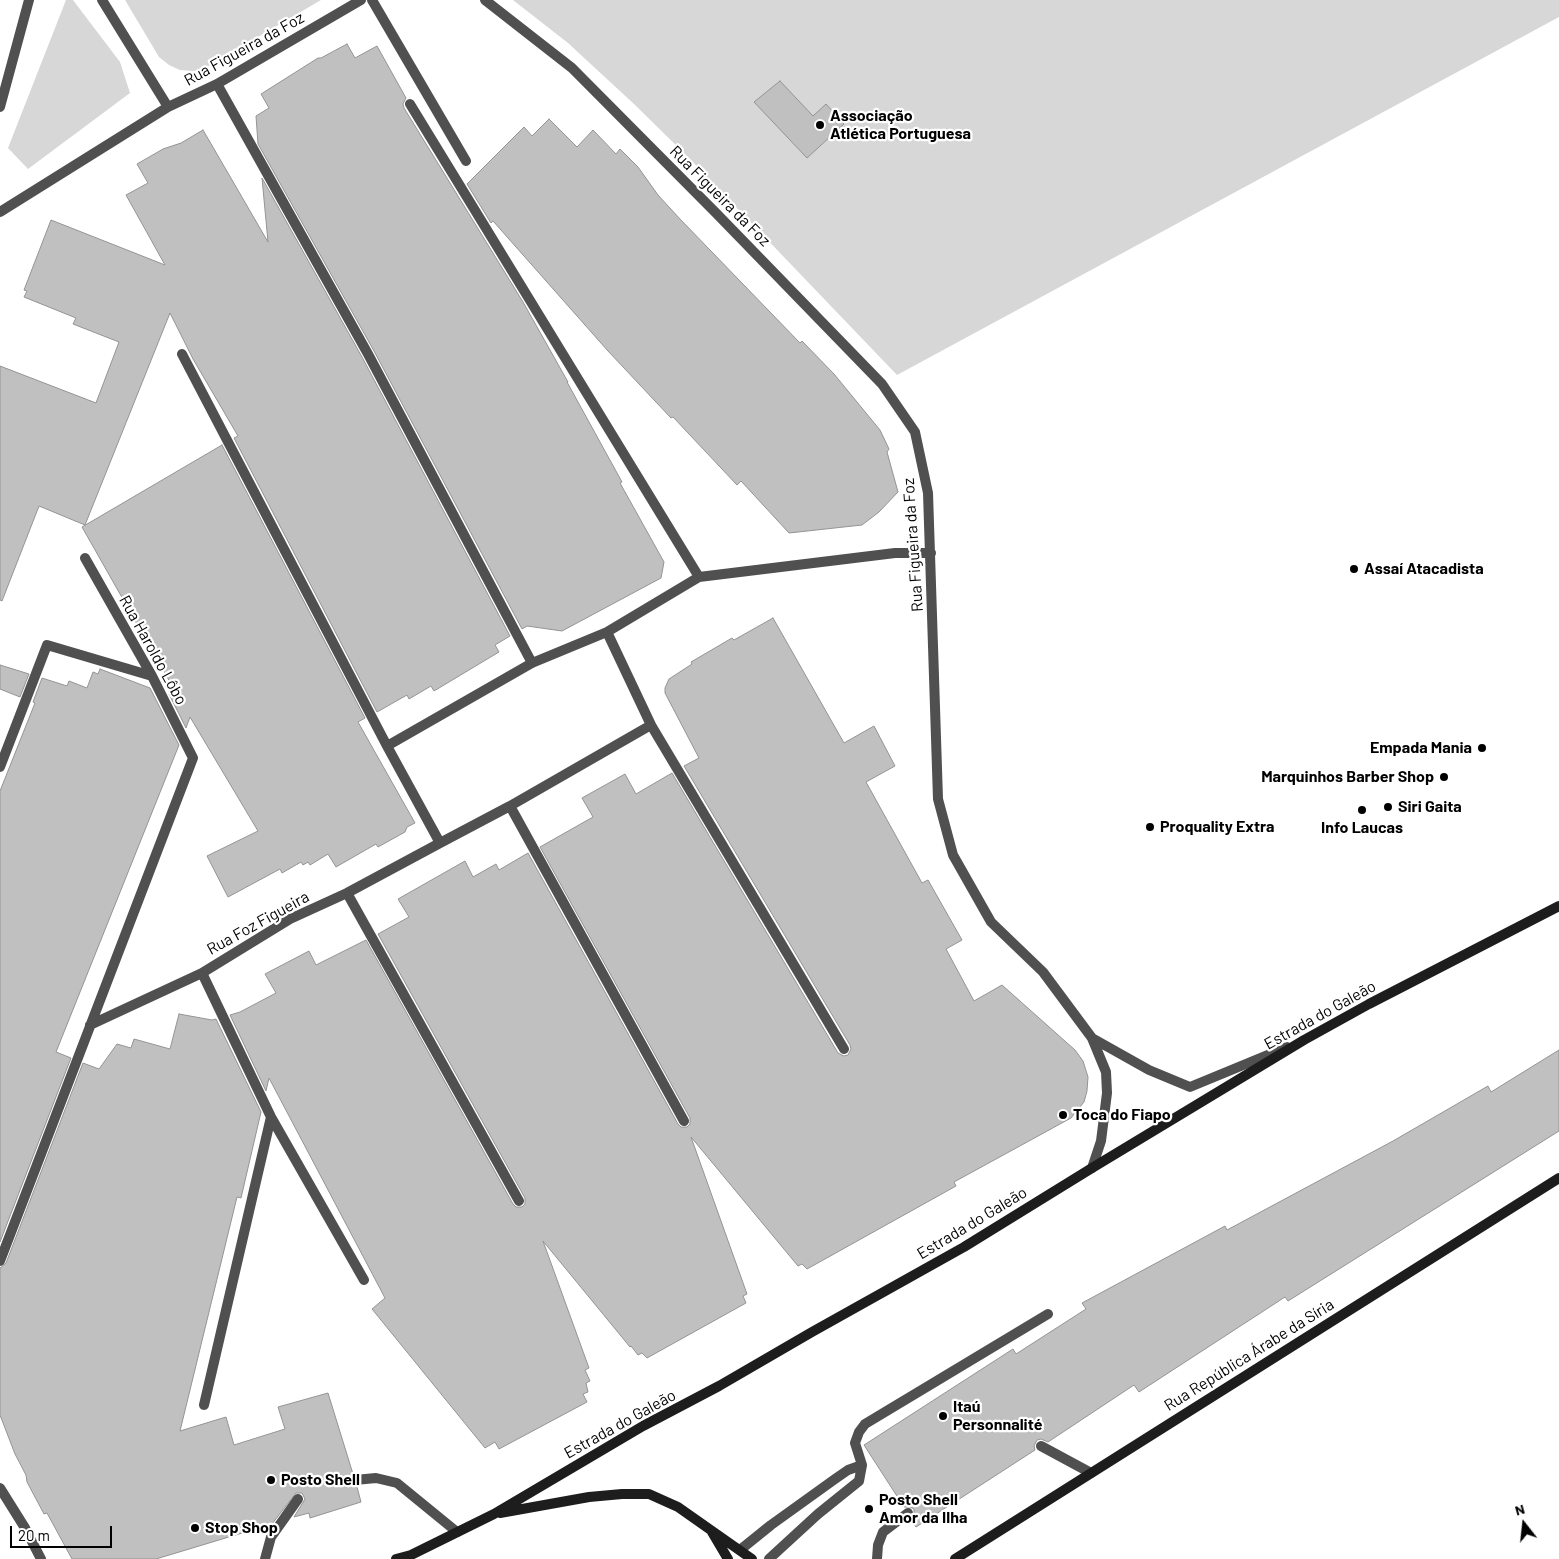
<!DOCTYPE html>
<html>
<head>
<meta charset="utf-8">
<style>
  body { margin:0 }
  #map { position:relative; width:1559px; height:1559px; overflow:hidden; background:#fff; font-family:Barlow,sans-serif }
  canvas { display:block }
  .north { position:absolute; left:1499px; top:1499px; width:50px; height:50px; -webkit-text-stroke:4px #fff; paint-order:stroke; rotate:344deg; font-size:14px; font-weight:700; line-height:20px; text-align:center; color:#000 }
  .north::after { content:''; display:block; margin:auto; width:18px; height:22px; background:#000; clip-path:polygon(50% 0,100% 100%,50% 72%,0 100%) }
  .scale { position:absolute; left:10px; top:1526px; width:102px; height:22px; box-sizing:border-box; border:2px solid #000; border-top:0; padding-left:6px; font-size:15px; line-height:18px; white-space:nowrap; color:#000; -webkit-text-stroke:4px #fff; paint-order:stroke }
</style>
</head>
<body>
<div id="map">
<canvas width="1559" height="1559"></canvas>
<div class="north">N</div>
<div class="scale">20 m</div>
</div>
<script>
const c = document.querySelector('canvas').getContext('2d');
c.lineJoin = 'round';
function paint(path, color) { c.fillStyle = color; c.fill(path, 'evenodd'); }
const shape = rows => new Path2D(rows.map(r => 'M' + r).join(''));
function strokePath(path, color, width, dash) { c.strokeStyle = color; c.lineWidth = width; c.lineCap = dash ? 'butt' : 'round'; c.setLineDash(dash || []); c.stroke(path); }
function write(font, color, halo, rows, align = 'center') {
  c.font = font + ' Barlow,sans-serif'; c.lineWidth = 4.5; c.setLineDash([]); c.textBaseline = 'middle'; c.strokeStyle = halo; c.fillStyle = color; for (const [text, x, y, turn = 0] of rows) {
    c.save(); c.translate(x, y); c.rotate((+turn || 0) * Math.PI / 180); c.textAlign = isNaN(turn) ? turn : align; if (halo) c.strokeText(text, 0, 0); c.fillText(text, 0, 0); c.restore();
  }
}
paint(shape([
  [66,0,73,0,120,62,130,93,28,169,8,148],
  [125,0,321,0,202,70,193,71,180,70,169,65,159,57],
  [513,0,1559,0,1559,17,897,375,689,158,634,104,568,43]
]), '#d7d7d7');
const building = shape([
  [347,44,355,58,377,46,406,98,403,104,404,108,523,302,568,382,567,382,622,482,620,483,664,562,661,578,562,631,527,626,522,629,374,351,258,144,256,116,269,108,261,94,318,58,321,58,347,44],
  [780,81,813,116,826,104,844,124,807,158,754,102,780,81],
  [549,119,577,147,593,130,616,154,620,149,638,167,658,195,680,219,800,343,802,341,834,374,880,430,889,449,887,452,898,492,879,512,862,525,789,533,741,481,737,485,673,417,671,418,608,351,493,221,491,223,467,184,524,127,532,136,549,119],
  [203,130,268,242,262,178,362,357,510,636,495,645,499,652,434,691,431,686,409,699,407,695,377,712,234,438,238,436,193,359,170,313,85,525,39,506,2,601,0,600,0,366,96,403,119,342,73,324,76,318,24,297,27,291,24,290,51,220,165,265,126,195,148,183,137,164,163,149,181,143,203,130],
  [222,445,365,718,358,722,415,823,407,827,405,832,378,847,376,844,336,867,328,854,310,865,308,862,303,865,301,862,282,873,280,869,228,897,207,856,258,831,190,717,186,728,169,694,179,698,82,527,222,445],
  [773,618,844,743,874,726,895,766,866,782,922,883,928,880,962,940,946,949,974,1001,1002,985,1075,1050,1083,1061,1088,1077,1087,1091,1084,1102,1071,1118,954,1182,956,1186,807,1269,802,1264,798,1266,691,1137,747,1294,743,1296,746,1303,647,1358,642,1353,638,1355,631,1346,630,1347,543,1241,589,1368,585,1370,590,1381,586,1383,588,1392,583,1394,587,1402,499,1449,495,1442,485,1448,372,1309,385,1298,269,1078,266,1091,230,1015,240,1012,276,993,265,974,309,951,316,965,366,940,513,1204,516,1207,522,1207,525,1204,525,1198,378,934,409,917,398,899,465,861,473,877,496,864,499,870,528,853,678,1124,681,1127,687,1127,690,1124,690,1118,540,847,593,817,582,798,625,774,636,794,672,773,838,1053,844,1056,848,1055,851,1049,850,1045,684,766,699,758,665,693,665,688,669,679,692,664,691,662,732,638,734,640,773,618],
  [0,665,29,674,20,697,0,689,0,665],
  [100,669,150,688,179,745,56,1052,71,1058,0,1242,0,791,35,703,33,702,42,678,67,686,69,681,87,688,93,672,98,674,100,669],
  [179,1014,212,1020,216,1019,261,1112,241,1198,237,1197,180,1431,226,1417,234,1445,285,1429,278,1407,328,1393,353,1474,349,1477,348,1481,352,1486,357,1487,361,1502,310,1518,309,1513,294,1517,305,1499,302,1493,296,1493,272,1524,156,1559,72,1559,47,1513,44,1514,27,1482,26,1475,15,1454,0,1415,0,1268,6,1263,83,1063,99,1069,117,1044,131,1048,134,1039,170,1049,179,1014],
  [1559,1050,1559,1131,1288,1301,1285,1297,1139,1392,1134,1385,1048,1442,1041,1439,1037,1440,1034,1446,1035,1450,916,1527,911,1519,914,1515,914,1509,910,1507,904,1507,864,1445,1013,1349,1016,1354,1086,1309,1082,1303,1225,1226,1227,1230,1393,1141,1488,1086,1491,1092,1559,1050]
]);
paint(building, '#c0c0c0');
strokePath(building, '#949494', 1);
strokePath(shape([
  [1041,1446,1091,1473],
  [355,1480,376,1478,397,1483,457,1532],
  [740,1550,771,1525,835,1479,848,1470,862,1465],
  [265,1559,271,1537,298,1499],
  [769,1559,818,1514,859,1481,862,1465,855,1443,859,1432,865,1424,1048,1314],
  [877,1559,878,1545,883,1532,908,1513]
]), '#505050', 10);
strokePath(shape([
  [102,0,168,107],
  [372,0,466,161],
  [485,0,572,68,717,214,882,384,915,432,928,493,938,799,953,855,991,922,1043,972,1092,1038],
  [217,84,368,354,532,663],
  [410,104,699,577],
  [0,107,29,0],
  [0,212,168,107,217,84,361,0],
  [182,354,387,746,440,843,510,806,651,725,607,632,699,577,895,553,931,553],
  [651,725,844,1049],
  [387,746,532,663,607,632],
  [0,767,47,645,152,676],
  [510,806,684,1121],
  [347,893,519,1201],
  [202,973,271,1117,364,1280],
  [90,1025,202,973,290,919,347,893,440,843],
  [1092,1168,1101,1141,1107,1093,1106,1072,1092,1038,1149,1070,1190,1087,1287,1047],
  [0,1261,193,758,152,676,85,558],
  [204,1405,271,1117],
  [0,1488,25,1528,41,1559]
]), '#505050', 10);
strokePath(shape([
  [500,1513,589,1497,622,1494,649,1494,678,1507,752,1559],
  [712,1532,728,1559],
  [396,1559,411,1555,494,1514,643,1426,719,1386,812,1332,964,1247,1092,1168,1304,1040,1369,1004,1559,906],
  [955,1559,1559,1178]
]), '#1d1d1d', 10);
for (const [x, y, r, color] of [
  [820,125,5,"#000"],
  [1354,569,5,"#000"],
  [1482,748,5,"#000"],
  [1444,777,5,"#000"],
  [1388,807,5,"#000"],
  [1362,810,5,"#000"],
  [1150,827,5,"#000"],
  [1063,1115,5,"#000"],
  [943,1416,5,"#000"],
  [271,1480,5,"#000"],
  [869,1509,5,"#000"],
  [195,1528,5,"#000"]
]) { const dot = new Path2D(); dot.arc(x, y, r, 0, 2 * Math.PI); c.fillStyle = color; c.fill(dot); strokePath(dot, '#fff', 2); }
write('16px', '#000', '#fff', [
  ["Rua Figueira da Foz",244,49,-29],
  ["Rua Figueira da Foz",720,196,45],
  ["Rua Figueira da Foz",913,545,-94],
  ["Rua Haroldo Lôbo",153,650,61],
  ["Rua Foz Figueira",258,923,-29],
  ["Estrada do Galeão",1320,1015,-29],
  ["Estrada do Galeão",972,1223,-31],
  ["Rua República Árabe da Síria",1249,1355,-32],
  ["Estrada do Galeão",620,1424,-29]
]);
write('bold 16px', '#000', '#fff', [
  ["Associação",830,116],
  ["Atlética Portuguesa",830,134],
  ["Assaí Atacadista",1364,569],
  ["Empada Mania",1472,748,"right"],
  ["Marquinhos Barber Shop",1434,777,"right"],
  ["Siri Gaita",1398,807],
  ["Proquality Extra",1160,827],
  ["Info Laucas",1362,828,"center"],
  ["Toca do Fiapo",1073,1115],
  ["Itaú",953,1407],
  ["Personnalité",953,1425],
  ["Posto Shell",281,1480],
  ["Posto Shell",879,1500],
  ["Amor da Ilha",879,1518],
  ["Stop Shop",205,1528]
], 'left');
</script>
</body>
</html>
